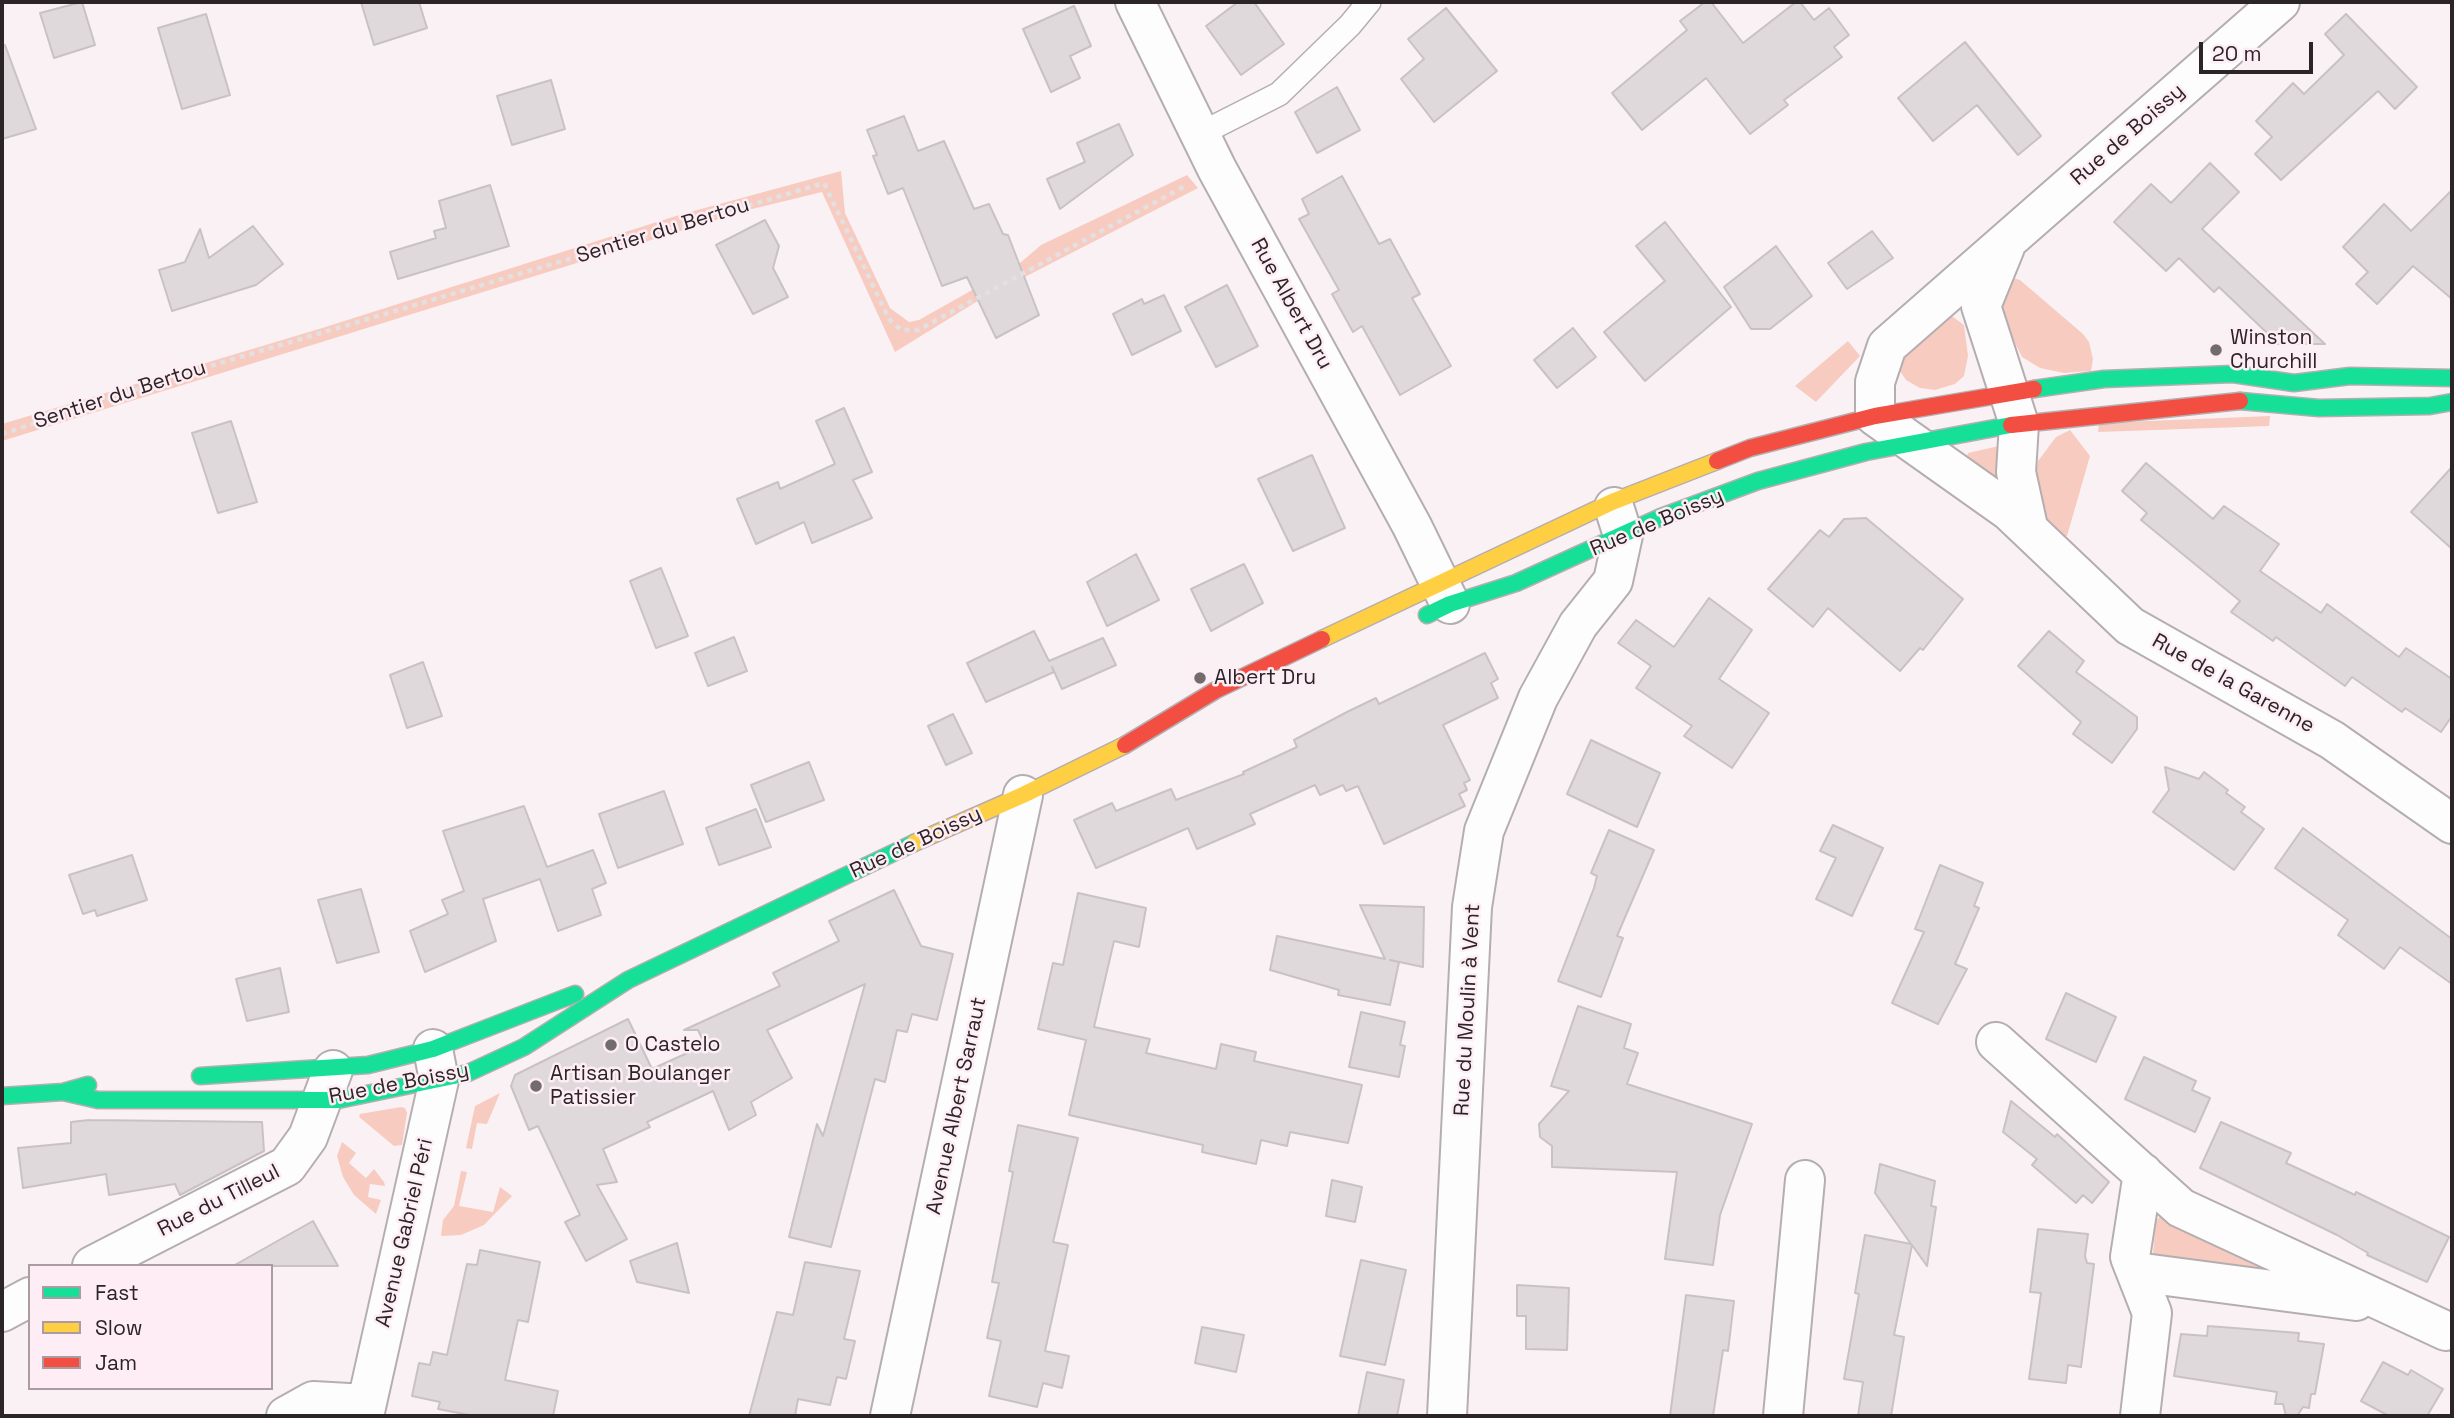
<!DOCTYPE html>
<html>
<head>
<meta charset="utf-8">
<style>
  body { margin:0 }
  #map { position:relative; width:2454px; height:1418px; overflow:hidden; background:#faf1f5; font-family:"Space Grotesk",sans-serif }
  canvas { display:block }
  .frame { position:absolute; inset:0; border:4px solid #2b2527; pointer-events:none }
  .legend { position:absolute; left:28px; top:1264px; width:245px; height:126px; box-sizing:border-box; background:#feedf4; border:2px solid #aa9da2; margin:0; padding:9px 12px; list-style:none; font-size:21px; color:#2b2527 }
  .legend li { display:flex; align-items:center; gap:14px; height:35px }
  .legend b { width:35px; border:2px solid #aa9da2 }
  .scale { position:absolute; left:2199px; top:42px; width:114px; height:32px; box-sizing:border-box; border:4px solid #2b2527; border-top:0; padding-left:9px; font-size:21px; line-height:24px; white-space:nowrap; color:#2b2527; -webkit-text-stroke:5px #feedf4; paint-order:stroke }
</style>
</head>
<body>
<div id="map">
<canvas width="2454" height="1418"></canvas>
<div class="frame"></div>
<ul class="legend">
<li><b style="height:9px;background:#16e098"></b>Fast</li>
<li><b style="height:9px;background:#ffcf43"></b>Slow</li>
<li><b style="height:9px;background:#f24e42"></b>Jam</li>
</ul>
<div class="scale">20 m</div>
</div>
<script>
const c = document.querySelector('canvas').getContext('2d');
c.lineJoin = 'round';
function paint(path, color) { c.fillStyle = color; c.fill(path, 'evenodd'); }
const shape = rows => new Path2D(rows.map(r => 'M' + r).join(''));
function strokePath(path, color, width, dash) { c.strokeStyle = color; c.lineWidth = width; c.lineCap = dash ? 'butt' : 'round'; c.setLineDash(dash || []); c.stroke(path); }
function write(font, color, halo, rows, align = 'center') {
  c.font = font + ' "Space Grotesk",sans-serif'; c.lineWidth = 5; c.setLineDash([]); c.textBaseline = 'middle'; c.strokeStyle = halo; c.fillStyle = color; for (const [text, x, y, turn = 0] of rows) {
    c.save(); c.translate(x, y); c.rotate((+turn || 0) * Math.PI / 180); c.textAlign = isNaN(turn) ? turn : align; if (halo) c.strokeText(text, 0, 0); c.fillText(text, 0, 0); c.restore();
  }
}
paint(shape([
  [841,171,845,213,890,308,909,322,919,320,1020,263,1041,245,1187,175,1198,188,976,302,895,352,822,192,748,210,2,441,2,424,319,329,679,215],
  [2006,276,2020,280,2083,334,2089,342,2093,359,2091,371,2064,373,2040,368,2022,357,2003,319,2000,294],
  [1949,314,1964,325,1968,356,1964,376,1955,384,1935,390,1920,388,1906,380,1900,371,1902,360,1940,318],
  [1848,341,1860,356,1816,402,1795,386],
  [2270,416,2269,426,2098,432,2099,423],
  [2070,430,2090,456,2067,536,2060,538,2040,518,2034,486,2038,461,2056,437],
  [1999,446,2006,492,1965,463,1968,453],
  [500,1093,487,1124,477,1123,472,1149,466,1148,475,1106],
  [401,1107,405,1108,407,1113,402,1145,394,1146,359,1117,360,1114],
  [342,1142,356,1153,349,1163,366,1178,374,1169,384,1182,385,1186,370,1184,368,1197,381,1200,376,1214,354,1195,343,1177,337,1156],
  [461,1171,467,1172,459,1206,493,1212,500,1187,512,1196,484,1225,461,1235,441,1236,443,1220,454,1206],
  [2161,1216,2171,1216,2262,1265,2262,1272,2156,1259,2153,1253,2156,1220]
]), '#f8cbc0');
const building = shape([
  [82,2,95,45,54,58,40,13,82,2],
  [361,2,419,2,427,28,374,45,361,2],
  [1238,2,1254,2,1284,44,1241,75,1206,26,1238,2],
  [1705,2,1711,2,1743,43,1796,2,1800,2,1814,20,1829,8,1849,35,1834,47,1842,57,1784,100,1788,105,1750,134,1706,78,1642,130,1612,93,1687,30,1680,21,1705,2],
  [1074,6,1091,46,1070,56,1080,78,1051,92,1023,29,1074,6],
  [1446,8,1497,71,1434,122,1401,79,1424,59,1408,39,1446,8],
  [206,14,230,95,182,109,158,28,206,14],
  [2346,14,2417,87,2395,109,2378,91,2281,180,2255,154,2272,137,2256,121,2293,83,2304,94,2344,55,2325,34,2346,14],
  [1965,42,2041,136,2018,155,1977,105,1933,141,1898,98,1965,42],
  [5,45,36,129,2,139,2,46,5,45],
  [551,80,565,129,512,145,497,96,551,80],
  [1337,87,1360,130,1317,153,1295,112,1337,87],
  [904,116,918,151,944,141,974,209,989,204,1003,234,1008,235,1039,315,996,338,967,277,942,286,903,188,888,194,873,156,877,155,867,130,904,116],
  [1119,124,1133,155,1060,209,1047,179,1085,162,1077,143,1119,124],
  [2210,163,2239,192,2202,229,2325,344,2267,344,2266,332,2219,287,2214,292,2179,258,2166,271,2114,222,2151,184,2171,203,2210,163],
  [1342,176,1379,244,1390,239,1420,294,1412,298,1451,366,1400,395,1362,326,1353,332,1332,294,1339,290,1299,219,1309,214,1302,199,1342,176],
  [490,185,509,246,398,279,390,252,436,238,434,231,446,228,439,201,490,185],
  [2452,190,2452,299,2413,266,2377,304,2356,284,2368,272,2343,247,2384,204,2411,231,2452,190],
  [765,220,779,246,773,268,788,297,753,314,716,245,765,220],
  [1665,222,1731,307,1645,381,1604,332,1665,281,1636,246,1665,222],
  [253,226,283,264,256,285,172,311,159,270,185,262,200,229,209,258,253,226],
  [1872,231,1893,258,1847,289,1828,263,1872,231],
  [1776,246,1812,296,1770,329,1751,329,1724,287,1776,246],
  [1227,285,1258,346,1216,367,1185,307,1227,285],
  [1164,295,1181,331,1132,355,1113,314,1142,299,1144,304,1164,295],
  [1573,328,1596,357,1557,388,1534,360,1573,328],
  [844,408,872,472,853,480,872,518,812,543,804,522,756,544,737,499,778,482,780,489,835,464,816,421,844,408],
  [231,421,257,502,218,513,192,433,231,421],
  [1312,455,1345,528,1293,551,1258,479,1312,455],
  [2146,463,2213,519,2224,506,2279,544,2260,571,2321,613,2327,604,2399,657,2406,648,2452,679,2452,716,2441,732,2405,708,2402,712,2352,677,2345,686,2276,637,2273,641,2231,612,2240,601,2141,520,2147,513,2122,491,2146,463],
  [2452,467,2452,549,2411,512,2452,467],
  [1866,518,1963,599,1923,650,1920,648,1900,671,1828,608,1813,627,1768,589,1820,530,1829,537,1844,519,1866,518],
  [1136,554,1159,600,1107,626,1087,582,1136,554],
  [1244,564,1263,603,1211,631,1191,589,1244,564],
  [661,568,688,636,656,648,630,581,661,568],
  [1709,598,1752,630,1719,679,1769,713,1732,768,1684,736,1692,726,1636,688,1651,666,1618,643,1636,620,1674,647,1709,598],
  [1034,631,1049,661,1103,638,1116,665,1062,689,1052,667,1054,672,986,702,967,663,1034,631],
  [2049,631,2084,661,2076,672,2137,717,2137,729,2112,763,2073,734,2081,722,2018,666,2049,631],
  [734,637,747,671,708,686,695,653,734,637],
  [1485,653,1498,679,1491,683,1498,698,1443,725,1470,780,1464,783,1467,790,1459,794,1465,806,1384,844,1358,786,1346,791,1343,785,1320,795,1315,785,1250,814,1255,824,1197,849,1188,828,1096,868,1074,820,1112,803,1116,811,1171,789,1176,800,1244,774,1243,772,1297,747,1294,740,1347,712,1376,698,1379,704,1485,653],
  [423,662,442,716,407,728,390,675,423,662],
  [953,714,972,753,946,765,928,726,953,714],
  [1591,740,1660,773,1637,827,1567,794,1591,740],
  [809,762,824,800,766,822,751,785,809,762],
  [2165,767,2199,779,2204,772,2228,790,2226,793,2245,807,2241,812,2264,829,2234,870,2153,812,2169,790,2165,767],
  [664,791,683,844,618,868,599,814,664,791],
  [524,806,547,867,593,850,606,883,592,889,601,915,558,931,540,879,483,899,496,941,425,972,410,931,448,914,442,900,464,891,443,831,524,806],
  [756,809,771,847,719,865,706,828,756,809],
  [1833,825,1883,848,1852,916,1816,899,1836,858,1820,851,1833,825],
  [2303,828,2452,939,2452,984,2400,947,2384,969,2338,935,2348,920,2275,868,2303,828],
  [1609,830,1654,850,1617,936,1623,938,1601,997,1558,981,1594,888,1597,876,1591,873,1609,830],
  [132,855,147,900,97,916,95,910,83,914,69,875,132,855],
  [1940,865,1983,883,1974,906,1979,908,1955,964,1967,969,1938,1024,1892,1003,1924,932,1915,929,1940,865],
  [361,889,379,952,337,963,318,900,361,889],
  [894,890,921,946,953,954,937,1020,912,1014,907,1032,897,1030,885,1082,875,1079,831,1247,789,1237,817,1124,823,1136,865,984,767,1030,792,1078,751,1102,756,1115,729,1130,713,1091,647,1122,650,1127,603,1149,617,1182,597,1185,627,1239,586,1261,565,1222,580,1215,538,1126,529,1130,511,1086,515,1075,628,1019,652,1069,705,1045,698,1030,684,1030,780,986,773,973,839,941,829,921,894,890],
  [1078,893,1146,908,1139,947,1114,941,1094,1027,1150,1039,1146,1053,1216,1069,1221,1044,1256,1052,1254,1061,1362,1085,1348,1143,1290,1132,1287,1146,1261,1140,1256,1164,1202,1152,1203,1145,1069,1115,1086,1040,1038,1029,1053,963,1063,965,1078,893],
  [1360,905,1424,907,1423,967,1390,960,1399,962,1390,1005,1338,995,1339,990,1270,970,1277,936,1385,959,1360,905],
  [280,968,289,1012,247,1021,236,979,280,968],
  [2066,993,2116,1017,2096,1062,2046,1039,2066,993],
  [1578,1006,1631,1024,1624,1048,1638,1053,1627,1084,1752,1124,1720,1215,1713,1265,1665,1259,1677,1172,1552,1167,1552,1146,1540,1137,1539,1124,1569,1091,1551,1086,1578,1006],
  [1361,1012,1405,1022,1400,1045,1405,1046,1399,1077,1349,1067,1361,1012],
  [2144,1057,2196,1081,2192,1090,2210,1098,2195,1132,2125,1099,2144,1057],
  [2011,1101,2055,1137,2057,1134,2109,1182,2092,1203,2083,1195,2076,1203,2032,1165,2037,1159,2003,1132,2011,1101],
  [89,1120,262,1122,264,1151,180,1195,175,1184,109,1195,106,1174,23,1188,18,1148,71,1143,71,1122,89,1120],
  [2221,1122,2291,1153,2286,1163,2355,1195,2356,1192,2449,1237,2427,1282,2367,1255,2368,1253,2337,1235,2200,1168,2221,1122],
  [1018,1125,1078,1138,1053,1242,1068,1245,1045,1351,1069,1356,1062,1388,1043,1383,1037,1407,989,1396,1001,1341,987,1338,999,1283,992,1282,1013,1172,1009,1171,1018,1125],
  [1880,1164,1935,1181,1931,1206,1936,1207,1927,1266,1912,1245,1894,1335,1904,1337,1891,1416,1858,1416,1863,1382,1844,1379,1859,1294,1855,1293,1865,1235,1911,1244,1875,1193,1880,1164],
  [1332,1180,1362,1187,1355,1222,1326,1216,1332,1180],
  [313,1221,338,1266,233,1266,313,1221],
  [2038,1229,2088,1234,2085,1256,2087,1263,2094,1264,2081,1367,2068,1365,2066,1383,2029,1379,2041,1293,2030,1292,2038,1229],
  [677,1243,689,1293,637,1282,630,1261,677,1243],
  [480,1250,540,1262,528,1322,518,1320,505,1380,558,1391,553,1416,475,1416,438,1409,440,1402,412,1396,419,1363,430,1365,433,1352,447,1355,467,1264,477,1265,480,1250],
  [1361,1260,1406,1270,1385,1365,1340,1356,1361,1260],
  [805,1262,860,1271,844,1339,855,1341,846,1379,837,1377,830,1405,798,1399,795,1416,749,1416,777,1312,793,1315,805,1262],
  [1517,1285,1569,1288,1567,1350,1526,1349,1526,1316,1517,1316,1517,1285],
  [1686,1295,1734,1301,1728,1351,1723,1350,1713,1416,1670,1416,1686,1295],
  [2208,1326,2299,1333,2298,1341,2324,1344,2315,1394,2311,1394,2309,1408,2303,1407,2297,1416,2286,1416,2283,1404,2275,1404,2277,1392,2174,1376,2181,1334,2207,1336,2208,1326],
  [1202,1327,1244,1335,1236,1372,1195,1363,1202,1327],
  [2383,1362,2408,1375,2411,1370,2443,1389,2427,1416,2389,1416,2361,1401,2383,1362],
  [1367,1372,1404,1380,1397,1416,1358,1416,1367,1372]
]);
paint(building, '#e0d9db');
strokePath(building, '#c9c2c4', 2);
const lane = shape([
  [1200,134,1279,94,1350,25,1369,2]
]);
const street = shape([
  [1135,2,1217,169,1412,526,1450,604],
  [2280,2,1887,346,1875,382,1875,416,2009,511,2130,626,2332,740,2452,824],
  [2005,247,1981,306,2019,424,2016,472,2028,527],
  [1996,1042,2181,1208,2446,1331],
  [92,1266,287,1166,308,1137,333,1070],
  [2136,1272,2356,1301],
  [2,1312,30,1297],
  [286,1416,313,1401,366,1404],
  [364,1416,439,1080,433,1049],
  [890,1416,1023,795],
  [1447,1416,1472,907,1484,831,1538,698,1578,625,1613,581,1623,535,1614,507],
  [1783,1416,1805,1180],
  [2140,1416,2152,1313,2130,1257,2143,1173]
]);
const fast = shape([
  [2034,389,2104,379,2233,374,2294,383,2350,376,2452,378],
  [2240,401,2319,408,2430,406,2452,402],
  [1427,615,1450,604,1516,583,1661,517,1758,481,1866,452,2011,425],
  [200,1076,368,1065,433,1049,575,994],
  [63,1092,98,1100,338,1100,468,1073,524,1047,628,980,914,843],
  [2,1096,63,1092,88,1085]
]);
const slow = shape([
  [1322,639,1612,502,1717,461],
  [914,843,1023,795,1125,745]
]);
const jam = shape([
  [2011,425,2240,401],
  [1717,461,1750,448,1875,416,2034,389],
  [1125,745,1216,690,1322,639]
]);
strokePath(lane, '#b5aeb1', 26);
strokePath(street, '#b5aeb1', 42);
strokePath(fast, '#b5aeb1', 19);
strokePath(slow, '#b5aeb1', 19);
strokePath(jam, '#b5aeb1', 19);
strokePath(shape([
  [2,434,180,375,824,183,889,319,901,330,918,330,1185,186]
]), '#e2e0e1', 4.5, [5, 5]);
strokePath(lane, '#fefdfe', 23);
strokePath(street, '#fefdfe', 38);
strokePath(fast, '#16e098', 16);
strokePath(slow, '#ffcf43', 16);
strokePath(jam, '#f24e42', 16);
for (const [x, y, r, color] of [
  [2216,350,7,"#736c6f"],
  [1200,678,7,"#736c6f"],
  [611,1045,7,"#736c6f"],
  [536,1086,7,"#736c6f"]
]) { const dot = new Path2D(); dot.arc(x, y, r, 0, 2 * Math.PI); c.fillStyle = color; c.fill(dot); strokePath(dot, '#feedf4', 2.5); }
write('21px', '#2b2527', '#feedf4', [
  ["Rue de Boissy",2128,135,-41],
  ["Sentier du Bertou",663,231,-17],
  ["Rue Albert Dru",1291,304,61],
  ["Sentier du Bertou",120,395,-18],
  ["Rue de Boissy",1657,523,-23],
  ["Rue de la Garenne",2233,684,29],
  ["Rue de Boissy",916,843,-25],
  ["Rue du Moulin à Vent",1468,1010,-87],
  ["Rue de Boissy",399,1084,-11],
  ["Avenue Albert Sarraut",957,1106,-78],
  ["Rue du Tilleul",219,1201,-27],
  ["Avenue Gabriel Péri",405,1233,-77]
]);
write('21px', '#2b2527', '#feedf4', [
  ["Winston",2230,338],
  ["Churchill",2230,362],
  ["Albert Dru",1214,678],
  ["O Castelo",625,1045],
  ["Artisan Boulanger",550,1074],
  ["Patissier",550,1098]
], 'left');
</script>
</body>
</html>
